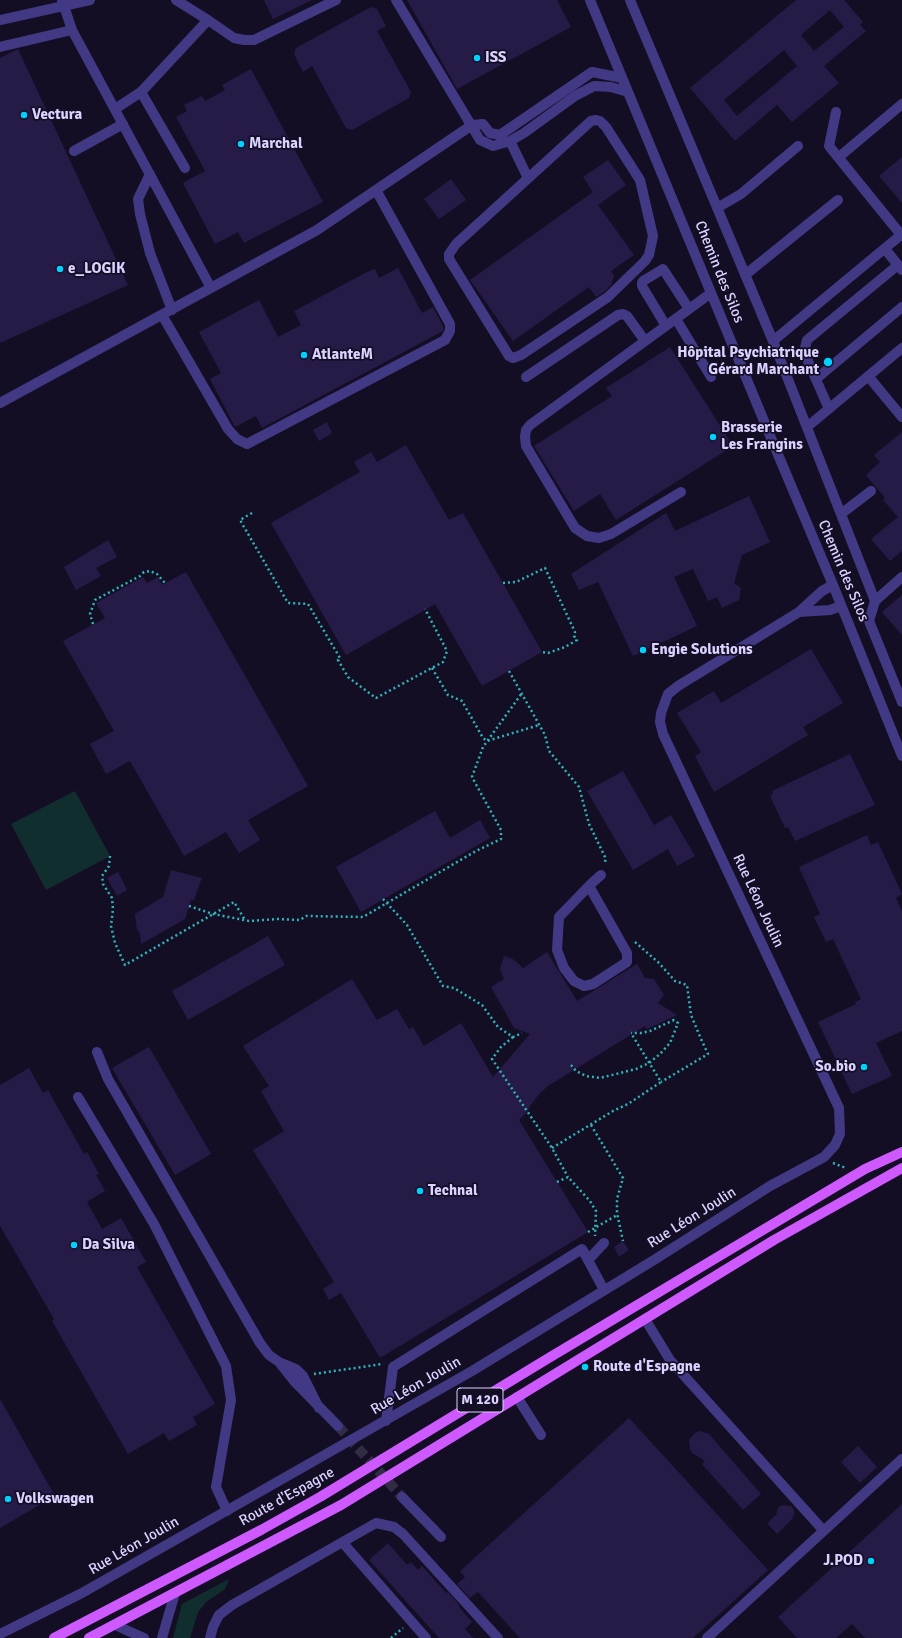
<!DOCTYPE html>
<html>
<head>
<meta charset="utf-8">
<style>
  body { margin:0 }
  canvas { display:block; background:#140e25 }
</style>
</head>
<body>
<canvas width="902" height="1638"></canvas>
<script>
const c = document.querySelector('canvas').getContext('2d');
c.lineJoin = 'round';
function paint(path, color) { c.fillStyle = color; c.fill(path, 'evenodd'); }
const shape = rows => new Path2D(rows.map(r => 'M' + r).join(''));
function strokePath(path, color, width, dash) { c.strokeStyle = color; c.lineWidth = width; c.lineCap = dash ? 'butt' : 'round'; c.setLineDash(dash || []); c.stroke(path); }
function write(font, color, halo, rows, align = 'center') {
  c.font = font + ' Signika,sans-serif'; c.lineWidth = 3.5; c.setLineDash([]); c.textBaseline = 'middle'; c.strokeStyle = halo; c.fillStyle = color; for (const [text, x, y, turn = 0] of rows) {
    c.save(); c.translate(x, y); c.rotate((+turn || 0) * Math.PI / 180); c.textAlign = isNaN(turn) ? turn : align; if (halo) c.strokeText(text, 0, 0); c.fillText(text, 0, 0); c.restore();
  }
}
paint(shape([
  [75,791,110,856,46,890,11,824],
  [229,1579,225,1589,206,1602,198,1612,190,1638,173,1638,182,1604]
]), '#112e2f');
paint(shape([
  [264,0,312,0,273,19],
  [407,0,557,0,571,27,457,89],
  [796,0,844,0,863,22,860,25,866,31,824,66,839,83,792,122,777,105,735,141,690,88],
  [830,10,844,27,814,51,801,35],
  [784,50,797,66,737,116,724,100],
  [371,7,377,9,386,26,377,31,411,92,409,98,352,130,346,128,312,66,303,72,294,54,296,48],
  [18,49,128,285,0,343,0,58],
  [251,69,323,202,244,243,238,232,215,244,183,183,205,171,176,117,187,111,184,105,202,96,205,101,225,90,222,85],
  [902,157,902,203,879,176],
  [608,160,626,185,598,205,634,255,611,271,614,276,611,285,604,292,596,297,589,287,513,341,470,280,593,192,583,177],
  [451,179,466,200,439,219,424,199],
  [398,268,422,313,433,307,444,328,443,331,262,428,256,416,235,427,210,379,221,373,199,332,259,300,278,337,301,325,294,311,367,272,375,269,379,278],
  [670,347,733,446,616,520,600,494,574,511,534,446,612,396,606,388],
  [327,422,332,433,319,441,313,430],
  [902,432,902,551,890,561,871,539,898,517,883,500,885,498,866,475,880,462,874,455],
  [406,445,449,520,463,513,542,652,482,686,435,604,346,655,271,523,360,472,354,462,371,452,377,462],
  [749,496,770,542,742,555,734,583,741,588,739,600,722,608,717,597,708,601,693,569,674,577,697,626,633,656,598,582,579,590,571,574,666,513,675,531],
  [108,540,117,557,96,568,101,576,76,590,64,567],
  [186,572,308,786,248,820,260,840,239,853,226,832,184,856,130,761,106,774,90,744,114,731,63,641,105,618,96,603,143,577,147,583,158,577,162,585],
  [902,595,902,635,882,612],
  [811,649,843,703,803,727,808,735,714,792,695,756,701,752,677,713,714,691,721,703],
  [850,754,875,805,795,841,788,827,785,828,770,796,773,794,772,791],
  [623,771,654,825,671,815,695,856,677,866,668,849,633,870,587,791],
  [435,811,450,838,480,820,490,838,361,912,336,867],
  [867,835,871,845,878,842,902,894,896,898,902,911,902,1031,876,1043,892,1076,852,1094,818,1022,856,1004,855,1002,861,999,833,939,826,942,814,917,820,914,799,867],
  [171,870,202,878,194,900,191,900,185,919,141,944,140,933,137,930,135,914,163,897],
  [118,872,127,890,117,896,107,878],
  [268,936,285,965,188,1020,172,991],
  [547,952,577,1001,637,964,645,978,654,979,664,995,658,1003,677,1015,647,1029,645,1026,548,1086,539,1094,530,1106,527,1112,519,1120,588,1232,380,1358,341,1293,329,1300,323,1289,334,1282,253,1150,284,1131,261,1091,269,1086,243,1046,352,979,377,1020,397,1009,409,1029,413,1027,424,1046,461,1023,493,1077,530,1034,514,1028,491,987,504,979,500,969,504,956,513,959,523,968],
  [149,1047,211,1154,175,1175,112,1068],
  [29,1068,43,1093,48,1090,84,1154,87,1152,99,1174,96,1175,105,1191,87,1202,102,1229,121,1218,146,1262,137,1267,215,1404,193,1417,197,1425,169,1441,164,1433,128,1454,52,1321,54,1319,0,1226,0,1085],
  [623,1241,629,1250,619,1257,614,1247],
  [0,1399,55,1496,0,1528],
  [629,1418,768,1570,693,1638,520,1638,478,1592,470,1598,457,1584,465,1577,460,1571],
  [700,1431,709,1434,761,1494,743,1510,702,1464,705,1461,692,1453,690,1449,689,1440,695,1433],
  [858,1446,877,1467,860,1483,841,1462],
  [902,1504,902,1638,865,1638,852,1624,836,1638,797,1638,778,1617],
  [782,1505,791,1506,794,1510,794,1514,792,1519,777,1534,767,1523,776,1515,778,1508],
  [388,1543,407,1565,411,1562,418,1570,422,1566,446,1593,448,1592,460,1606,459,1607,472,1622,465,1629,473,1638,439,1638,369,1560]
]), '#261a46');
strokePath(shape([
  [338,1426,402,1497]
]), '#322b46', 10, [10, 5]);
strokePath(shape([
  [252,513,240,520,288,603,308,604,340,658,338,660,348,677,376,698,443,662,447,651,425,609],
  [503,583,516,582,545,568,575,632,574,636,577,640,565,647,548,653,542,652],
  [93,624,90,614,95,600,140,576,144,572,150,571,157,574,165,583],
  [432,668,448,695,462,701,483,738,487,741,539,725],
  [509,671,545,735,549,751,579,787,589,824,606,859,604,864],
  [110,856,109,866,102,876,103,884,112,898,113,909,111,926,115,943,125,965,234,902,245,920],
  [383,899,407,925,443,986,454,988,482,1005,498,1027,513,1037,522,1033],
  [189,906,213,914,249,921,278,919,300,920,306,916,363,917,476,851,501,839,501,830,472,777,483,747,522,693],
  [635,942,659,963,675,981,687,985,691,1015,701,1039,708,1054,661,1082],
  [513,1037,501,1047,492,1059,552,1148,568,1177],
  [571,1065,576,1071,586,1076,600,1078,636,1069,649,1063,660,1054,670,1043,678,1023,674,1020,650,1031,641,1033,631,1033],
  [591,1125,623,1178,617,1199,617,1213,623,1241],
  [552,1148,613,1111,628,1104,661,1082,631,1033],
  [833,1163,846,1168],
  [557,1182,568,1177,590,1201,596,1211,595,1236],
  [588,1232,617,1215],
  [314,1374,382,1364],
  [391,1638,403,1628]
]), '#2db6b8', 2.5, [2, 3]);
strokePath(shape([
  [62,0,72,30,211,288],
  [176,0,208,20],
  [396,0,480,140,493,146,510,141,524,133,575,96,594,86,611,87,628,92],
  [590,0,771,438,833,585,902,756],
  [630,0,773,341,875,601],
  [0,20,90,0],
  [0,47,72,30],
  [141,92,185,168],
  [115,109,141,92,208,20,234,38,244,40,254,40,336,0],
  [836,112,829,146,902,236],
  [596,120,600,121,606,127,640,180,653,236,649,255,645,261,608,297,521,355,513,358,509,356,449,259,449,254,456,244,591,121,596,120],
  [510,141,528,178],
  [74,151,123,124],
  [839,157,902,104],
  [150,174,138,199,140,214,150,253,172,310],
  [717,208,741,194,798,146],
  [885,249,902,270],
  [745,275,838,200],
  [162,315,228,429,237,439,247,444,445,340,450,331,450,324,376,190],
  [676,319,711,377],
  [666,326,642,286,642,283,643,281,663,269,689,309],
  [773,341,902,234],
  [868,376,902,417],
  [526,377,618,315,623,314,627,316,645,341],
  [816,379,902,307],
  [0,403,317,230,472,125,483,124,490,133,500,135,592,72,622,78],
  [829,409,804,352,807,340,898,265],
  [807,427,902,348],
  [681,492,611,534,599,538,587,536,575,528,526,446,525,437,526,430,530,425,711,293],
  [841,514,871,491],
  [902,577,875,601,869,621,902,702],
  [799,612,830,610,841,606],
  [589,886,627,953,627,962,593,984,584,986,574,981,564,968,557,950,559,917,589,886,592,883,601,875],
  [97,1052,108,1079,260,1343,269,1355,279,1362,296,1369,303,1376,319,1408],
  [78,1097,154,1224,226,1366,231,1400,216,1487,227,1511],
  [604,1290,588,1260,604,1243],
  [645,1319,670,1360,823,1530],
  [279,1362,294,1381,338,1426],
  [517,1397,541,1435],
  [386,1421,393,1367,582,1249,588,1260],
  [402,1497,441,1537],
  [343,1543,426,1638],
  [115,1625,144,1638],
  [0,1634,82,1593,472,1371,654,1260,770,1186,824,1157,835,1145,840,1134,839,1108,663,734,660,722,661,713,668,694,678,686,799,612,822,591,833,585],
  [162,1638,175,1593],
  [210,1638,213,1627,219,1615,232,1605,376,1523,394,1527,403,1534,498,1638],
  [707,1638,902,1459]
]), '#423985', 10);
strokePath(shape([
  [54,1638,261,1530,320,1497,552,1356,865,1169,902,1152],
  [89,1638,341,1505,774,1240,902,1168]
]), '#ce59ff', 10);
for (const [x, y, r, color] of [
  [477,58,4,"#00d1fd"],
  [24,115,4,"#00d1fd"],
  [241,144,4,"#00d1fd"],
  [60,269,4,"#00d1fd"],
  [304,355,4,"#00d1fd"],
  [828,362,5,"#00d1fd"],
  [713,437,4,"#00d1fd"],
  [643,650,4,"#00d1fd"],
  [864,1067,4,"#00d1fd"],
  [420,1191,4,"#00d1fd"],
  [74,1245,4,"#00d1fd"],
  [585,1367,4,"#00d1fd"],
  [8,1499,4,"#00d1fd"],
  [871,1561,4,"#00d1fd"]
]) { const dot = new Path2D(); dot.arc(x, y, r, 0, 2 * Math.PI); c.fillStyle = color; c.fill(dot); strokePath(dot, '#140e25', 1.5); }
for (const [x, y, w] of [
  [480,1400,46]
]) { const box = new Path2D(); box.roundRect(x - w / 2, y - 12, w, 24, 3); c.fillStyle = '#140e25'; c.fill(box); strokePath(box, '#dbd2ff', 1); }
write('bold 14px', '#dbd2ff', null, [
  ["M 120",480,1400]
]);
write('bold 15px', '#dbd2ff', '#140e25', [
  ["ISS",485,58],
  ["Vectura",32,115],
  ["Marchal",249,144],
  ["e_LOGIK",68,269],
  ["Hôpital Psychiatrique",819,353,"right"],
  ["Gérard Marchant",819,370,"right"],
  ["AtlanteM",312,355],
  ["Brasserie",721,428],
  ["Les Frangins",721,445],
  ["Engie Solutions",651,650],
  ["So.bio",856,1067,"right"],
  ["Technal",428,1191],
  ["Da Silva",82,1245],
  ["Route d'Espagne",593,1367],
  ["Volkswagen",16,1499],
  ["J.POD",863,1561,"right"]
], 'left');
write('15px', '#dbd2ff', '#140e25', [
  ["Chemin des Silos",719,272,68],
  ["Chemin des Silos",843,571,67],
  ["Rue Léon Joulin",758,901,65],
  ["Rue Léon Joulin",692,1218,-32],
  ["Rue Léon Joulin",416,1386,-30],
  ["Route d'Espagne",287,1497,-29],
  ["Rue Léon Joulin",134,1546,-30]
]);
</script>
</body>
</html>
